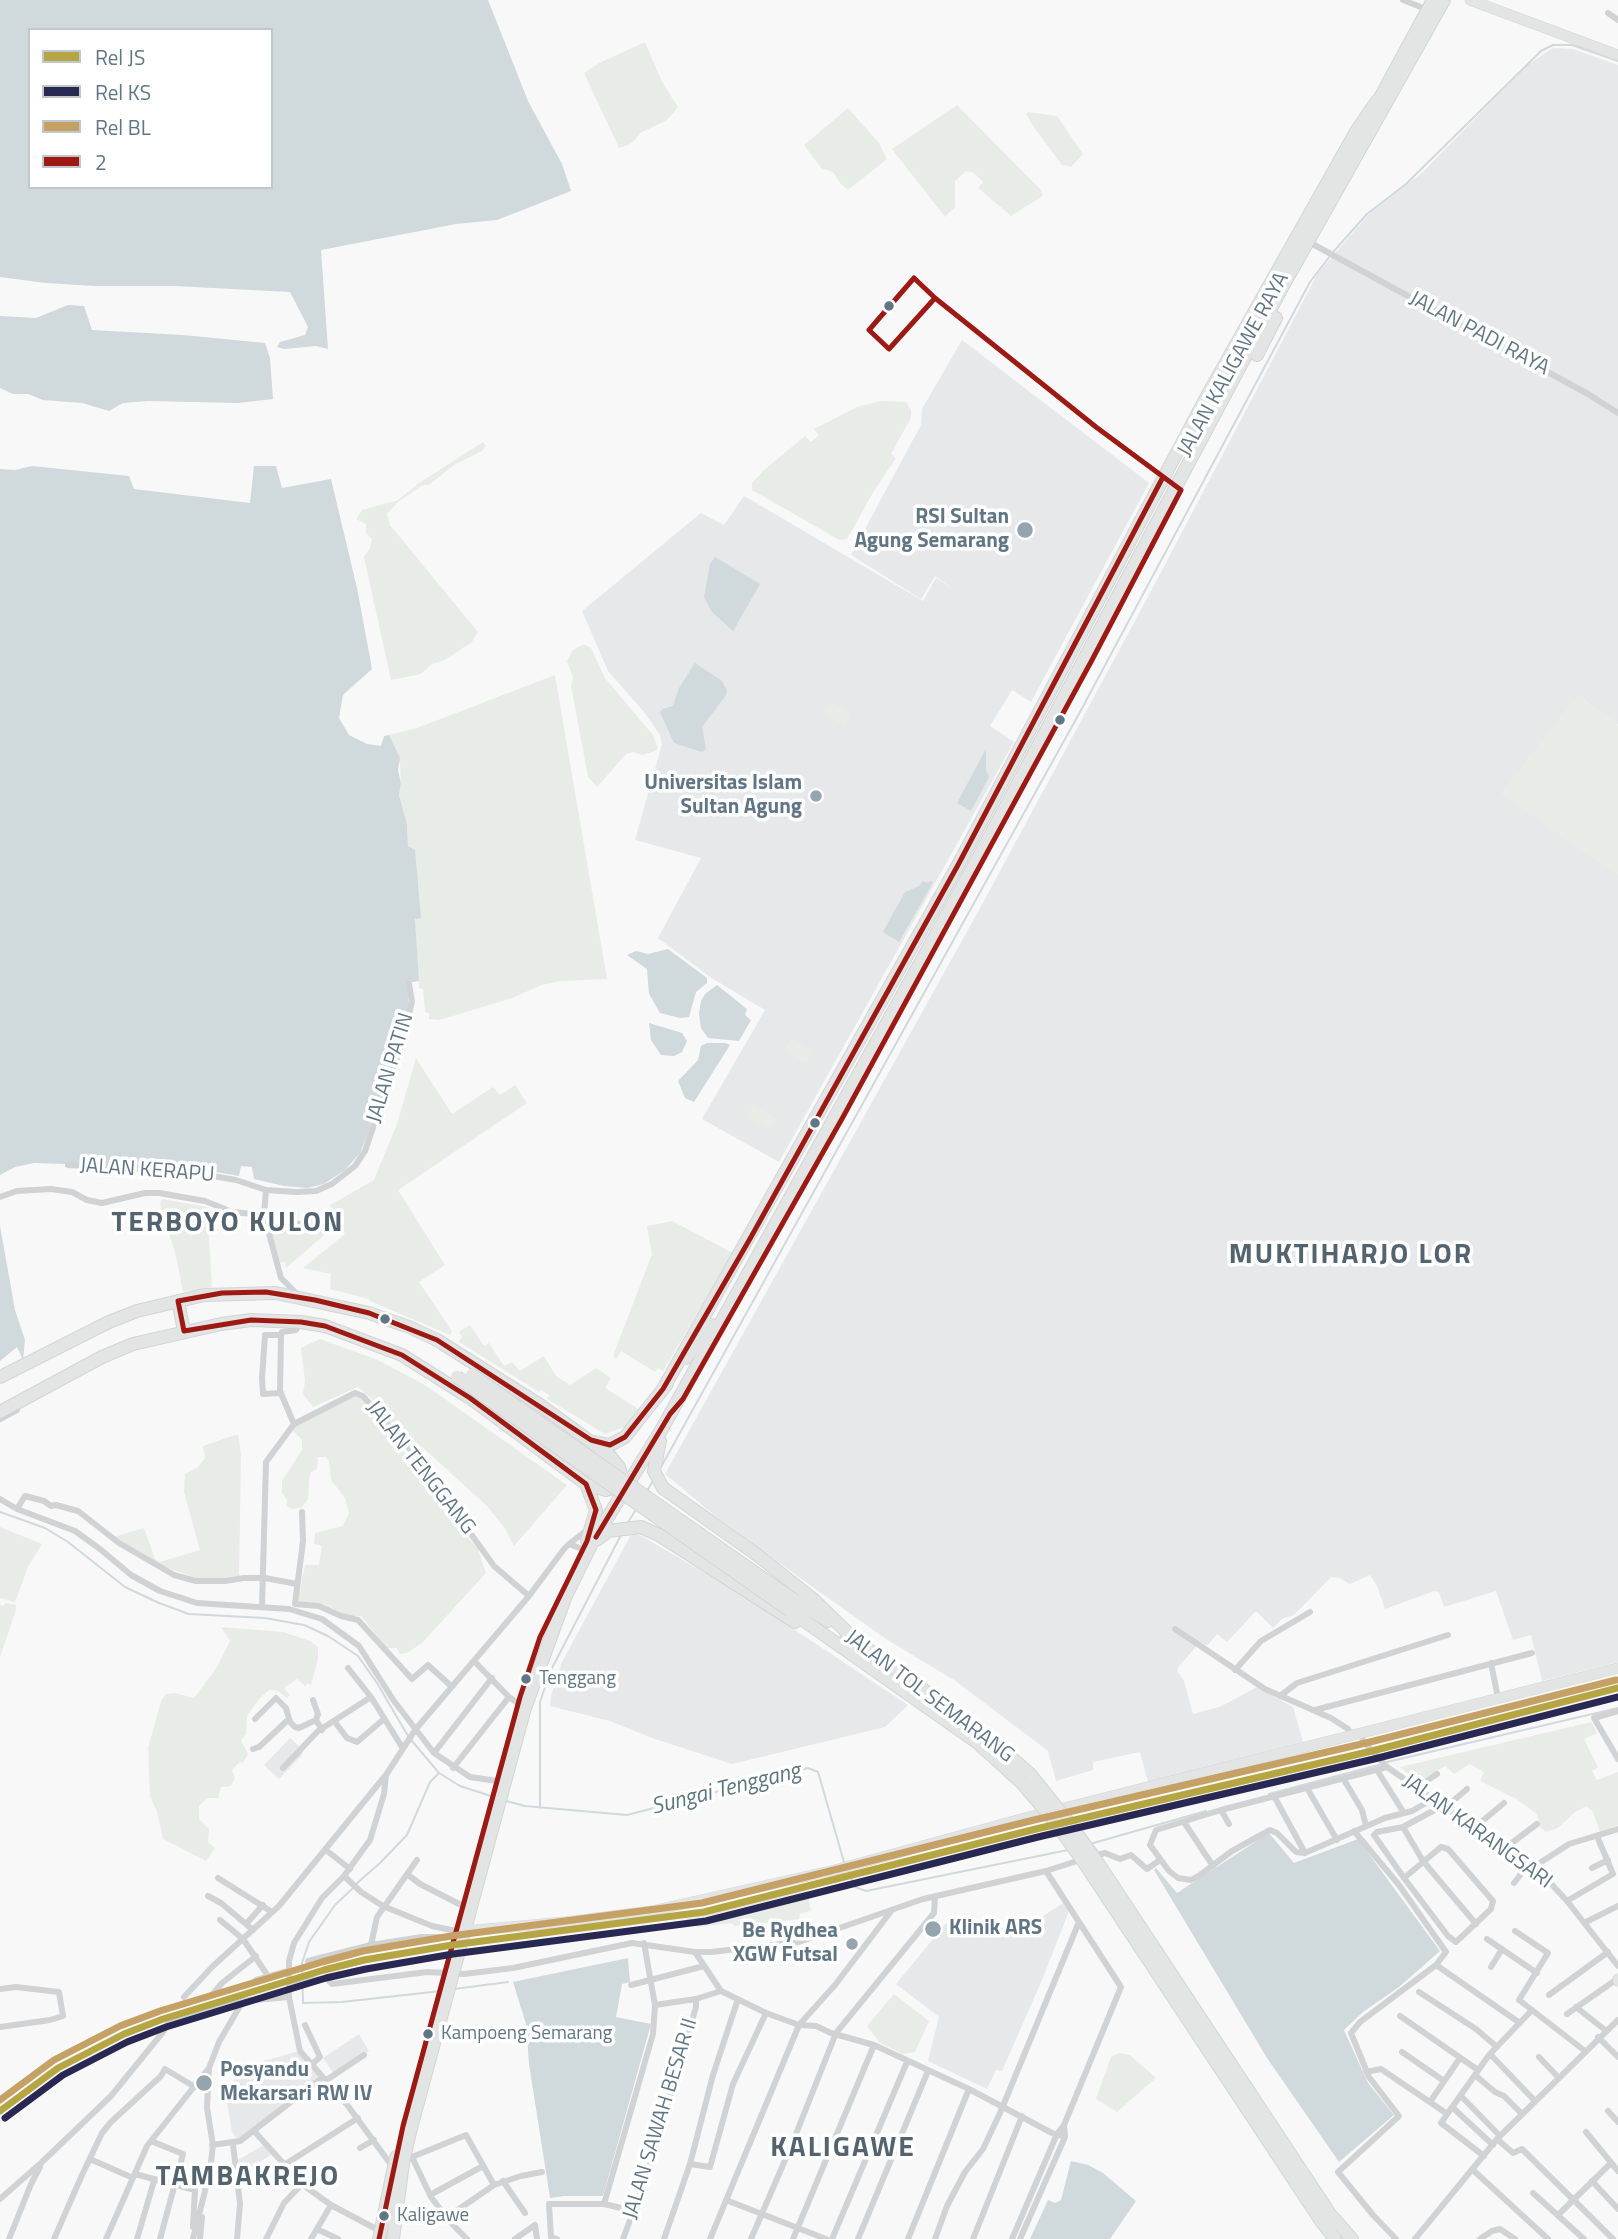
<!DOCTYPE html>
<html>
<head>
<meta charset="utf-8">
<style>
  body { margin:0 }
  #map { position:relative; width:1618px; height:2239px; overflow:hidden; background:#f8f8f8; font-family:"Titillium Web",sans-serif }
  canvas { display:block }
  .legend { position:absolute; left:28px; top:28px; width:245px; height:161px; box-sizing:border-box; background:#fff; border:2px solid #c0c8ce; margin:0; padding:9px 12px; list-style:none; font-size:21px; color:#617685 }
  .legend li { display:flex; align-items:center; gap:14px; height:35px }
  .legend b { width:35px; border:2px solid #c0c8ce }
</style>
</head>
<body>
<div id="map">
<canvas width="1618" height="2239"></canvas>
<ul class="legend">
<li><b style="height:9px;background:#b6a643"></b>Rel JS</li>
<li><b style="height:9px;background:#292853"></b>Rel KS</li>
<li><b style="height:9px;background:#c5a165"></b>Rel BL</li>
<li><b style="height:9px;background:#9c1a13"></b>2</li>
</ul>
</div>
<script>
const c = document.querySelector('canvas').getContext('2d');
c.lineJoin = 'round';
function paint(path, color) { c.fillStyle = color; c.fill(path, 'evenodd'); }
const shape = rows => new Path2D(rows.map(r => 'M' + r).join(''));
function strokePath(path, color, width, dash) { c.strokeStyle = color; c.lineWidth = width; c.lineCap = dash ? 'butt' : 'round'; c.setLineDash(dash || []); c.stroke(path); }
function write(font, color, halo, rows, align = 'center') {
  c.font = font + ' "Titillium Web",sans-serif'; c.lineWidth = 7; c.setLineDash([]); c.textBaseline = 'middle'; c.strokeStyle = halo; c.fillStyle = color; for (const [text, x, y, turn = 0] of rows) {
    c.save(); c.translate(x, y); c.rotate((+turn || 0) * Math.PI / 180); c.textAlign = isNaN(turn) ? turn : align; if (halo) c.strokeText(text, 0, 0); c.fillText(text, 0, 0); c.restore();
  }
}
paint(shape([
  [1553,48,1573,49,1618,65,1618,725,1577,695,1618,873,1618,1662,1542,1681,1531,1635,1513,1640,1496,1591,1444,1607,1439,1592,1434,1591,1385,1609,1377,1586,1370,1575,1350,1584,1339,1578,1331,1577,1294,1615,1282,1619,1273,1628,1256,1611,1227,1642,1217,1634,1207,1646,1200,1642,1179,1666,1177,1671,1184,1681,1193,1714,1222,1706,1257,1687,1293,1707,1303,1742,1148,1782,1140,1752,1093,1762,1093,1770,1056,1781,1048,1751,954,1680,886,1639,807,1583,714,1515,665,1474,979,910,1150,593,1318,273,1370,213,1422,173,1527,65],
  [962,340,1149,483,1031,702,1012,690,990,726,1014,742,779,1162,702,1119,765,1010,710,977,658,938,701,858,635,840,662,744,660,735,644,712,608,671,582,611,701,513,724,525,744,496,923,601,936,578,953,589,935,576,921,599,851,555,921,425,922,409],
  [633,1531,741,1594,908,1705,885,1727,732,1764,652,1738,610,1721,550,1706,551,1696,562,1662],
  [290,1738,303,1750,302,1755,279,1779,264,1765],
  [1063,1903,1069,1911,1042,1980,1002,2071,996,2070,987,2089,928,2061,939,2017,896,1984,952,1916,1019,1932],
  [359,2034,369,2051,334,2074,323,2058],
  [299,2051,307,2064,321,2078,239,2141,232,2132,227,2102,235,2075,235,2069],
  [264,2145,271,2155,241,2173,236,2161]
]), '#e6e8e9');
paint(shape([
  [645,42,662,82,678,107,667,120,640,133,635,140,628,145,619,148,584,73,599,63],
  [957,105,1041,190,1043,195,1041,197,1011,216,978,188,983,182,974,173,966,171,955,181,955,207,945,217,892,149],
  [848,108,879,143,887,159,848,190,840,183,833,172,821,168,804,145],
  [1028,112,1057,116,1083,154,1071,167,1062,165,1031,123,1026,114],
  [880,401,906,402,911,410,911,418,891,454,896,458,874,491,847,539,839,540,829,534,752,490,752,483,764,470,805,436,811,442,819,435,814,429,857,407],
  [483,442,486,446,482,451,454,465,430,484,421,486,397,503,387,514,390,525,478,632,472,642,445,660,432,664,421,674,391,680,364,557,370,548,372,539,366,533,366,524,356,519,362,510,398,500,419,483],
  [584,644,591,648,605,678,653,735,658,748,655,751,642,755,633,752,626,754,597,787,588,777,571,686,573,678,567,661,573,650],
  [555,675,607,979,561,981,542,985,512,998,450,1017,439,1020,429,1019,429,1013,425,1012,423,989,419,988,415,918,421,918,408,846,407,824,399,795,401,783,400,764,389,735,417,728],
  [1577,695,1618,725,1618,875,1500,794],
  [830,701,852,714,845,727,822,714],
  [791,1039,813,1052,806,1064,784,1051],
  [416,1058,452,1114,493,1087,500,1095,515,1085,527,1103,398,1190,445,1265,419,1282,452,1331,450,1335,370,1301,369,1299,330,1289,331,1274,303,1268,345,1234,330,1205,374,1180,397,1124],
  [753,1104,777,1119,770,1131,746,1117],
  [162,1199,207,1207,212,1287,183,1292,176,1256,160,1203],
  [336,1220,337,1224,286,1268,285,1262,279,1263,271,1232,321,1226],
  [672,1221,733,1253,663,1371,658,1368,655,1372,621,1351,616,1359,613,1356,652,1254,647,1226],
  [470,1325,484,1346,489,1343,504,1366,512,1362,520,1371,544,1356,556,1376,570,1385,596,1368,611,1378,605,1388,640,1410,627,1426,605,1434,547,1399,549,1395,541,1390,539,1392,459,1342,462,1336,459,1332],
  [320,1339,378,1360,425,1385,567,1485,514,1546,504,1527,487,1506,422,1447,412,1448,371,1398,358,1387,313,1407,303,1394,305,1381,301,1348],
  [358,1394,387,1426,438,1503,478,1549,486,1573,422,1643,407,1653,399,1654,397,1648,387,1648,361,1616,347,1616,324,1604,298,1601,305,1565,319,1565,322,1546,314,1544,315,1533,343,1526,349,1513,345,1498,331,1480,329,1461,326,1457,318,1457,317,1469,311,1472,309,1480,308,1499,302,1507,293,1509,286,1506,287,1500,282,1493,282,1481,302,1450,302,1440,293,1431,297,1420],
  [238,1434,241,1454,239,1576,222,1579,197,1578,164,1567,114,1537,144,1528,155,1559,160,1562,200,1550,184,1492,185,1474,198,1467,205,1458,203,1446],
  [0,1527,42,1544,28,1567,15,1602,0,1598],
  [5,1603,16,1605,16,1610,0,1657,0,1605,4,1606],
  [221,1627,283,1632,310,1641,318,1647,318,1659,311,1685,308,1683,305,1686,297,1679,284,1688,290,1695,287,1698,278,1691,269,1690,259,1699,247,1716,246,1734,241,1740,248,1754,243,1763,240,1762,232,1770,235,1778,231,1786,221,1787,218,1798,207,1798,199,1806,199,1819,209,1829,208,1842,215,1848,206,1861,163,1839,157,1812,150,1796,148,1748,161,1701,166,1694,175,1693,194,1698,217,1667,230,1641],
  [1591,1722,1597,1733,1584,1739,1598,1767,1592,1771,1597,1780,1618,1772,1618,1825,1600,1832,1593,1812,1586,1806,1575,1812,1558,1828,1546,1832,1540,1827,1537,1814,1518,1800,1480,1781,1484,1772,1470,1764,1454,1774,1445,1766,1418,1782,1400,1767],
  [807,1890,811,1911,800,1914,799,1919,760,1924,735,1926,731,1923,697,1927,685,1919],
  [894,1994,929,2021,915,2052,903,2054,880,2043,867,2026],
  [1119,2053,1130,2055,1156,2078,1117,2112,1096,2099,1111,2057]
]), '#e8ece6');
paint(shape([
  [0,0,488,0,528,101,562,164,571,191,497,220,456,224,321,250,328,349,316,346,284,349,277,347,280,342,305,335,308,327,290,292,174,286,95,286,46,283,0,277],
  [30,30,271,30,271,187,30,187],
  [68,305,84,306,92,330,183,335,265,343,270,358,273,399,238,403,148,401,123,403,109,411,82,403,43,400,28,394,13,394,0,388,0,316,36,318],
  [32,466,129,476,134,489,250,503,254,466,276,466,282,488,331,479,357,588,372,669,343,695,339,718,349,735,367,744,381,746,384,736,389,735,400,758,398,770,401,783,399,795,407,824,408,846,415,850,421,918,415,919,419,981,408,983,409,1011,367,1136,360,1153,345,1170,324,1184,308,1188,284,1186,254,1179,252,1167,241,1166,239,1176,193,1168,34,1163,15,1167,0,1175,0,469,15,470],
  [715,557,760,584,733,631,712,612,704,597,710,564],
  [695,663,722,681,727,690,726,695,702,727,706,749,702,752,674,743,660,712,663,709,673,706,679,688],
  [986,749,986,770,989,777,971,811,957,803],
  [923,881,927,883,931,881,933,882,899,942,883,932,905,892,919,886],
  [668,949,707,978,707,983,696,992,689,1017,680,1018,660,1013,649,994,647,969,627,955,636,951,648,954],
  [717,985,747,1009,745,1015,751,1020,739,1041,708,1038,701,1028,699,1014,701,1001,705,994],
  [649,1023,682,1033,687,1041,682,1052,674,1056,661,1055,651,1040],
  [707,1043,725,1043,730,1045,694,1102,685,1098,678,1081,698,1060,701,1046],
  [0,1226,15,1310,25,1340,23,1360,17,1347,0,1361],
  [1269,1833,1294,1863,1358,1839,1440,1951,1399,1987,1363,2012,1344,2030,1368,2083,1394,2115,1339,2162,1267,2058,1154,1870,1156,1868,1177,1893],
  [628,1958,630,1982,622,1984,616,2017,651,2024,603,2196,564,2196,550,2198,529,2064,526,2024,513,1982],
  [1071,2161,1088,2165,1103,2173,1136,2201,1110,2239,1030,2239,1048,2200,1055,2203,1061,2200]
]), '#d0d9dc');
strokePath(shape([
  [1334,251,1367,214,1406,184,1541,51,1553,45,1572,45,1618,61],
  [661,1467,1080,712,1310,282,1330,256],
  [647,1491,653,1481],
  [0,1512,45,1528,68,1542,125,1587,159,1603,189,1614,265,1618,304,1625,328,1636,358,1656,377,1683,408,1736],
  [627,1524,635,1511],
  [412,1741,439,1773,460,1786,494,1797],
  [1387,1762,1618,1708],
  [1269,1794,1382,1764],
  [506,1801,525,1806,627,1815,808,1768,818,1772,844,1862],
  [540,1808,540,1702,551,1670,621,1535],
  [1090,1844,1206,1811],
  [848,1870,855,1887,866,1891,1068,1850],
  [356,1884,380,1863,407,1835,430,1782,439,1773],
  [353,1888,335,1905,309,1942,302,1963,303,2003,342,2002,441,1991],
  [454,1989,508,1982]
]), '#d0d9dc', 2);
const secondary = shape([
  [1470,0,1618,55],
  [465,1931,566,1922,652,1911,835,1870,1025,1818,1618,1668],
  [1618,1979,1618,1981]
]);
const highway = shape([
  [1375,107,1433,0],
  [1257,355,1276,318],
  [178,1301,184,1331],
  [686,1358,711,1325],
  [0,1377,109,1322,137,1311,204,1295,276,1293,369,1313,409,1327,437,1340,540,1405,610,1456,619,1467,621,1474,619,1485],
  [663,1389,958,865,1207,396,1357,130,1377,101],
  [0,1412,102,1357,133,1344,221,1324,251,1320,301,1322,325,1326,402,1355,470,1398,586,1484,606,1490,621,1485],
  [660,1441,654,1471,663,1488,756,1554,814,1600,851,1636],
  [595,1442,610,1445,625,1437,667,1384],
  [586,1484,596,1510,587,1541],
  [598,1539,608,1531,641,1527,659,1535,795,1622],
  [794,1600,828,1621],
  [789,1610,978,1743,1022,1783],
  [846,1633,985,1735,1029,1773],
  [1094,1857,1330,2214,1352,2239],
  [1083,1861,1321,2221,1335,2239],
  [379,2239,396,2157],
  [393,2239,403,2163,411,2128,525,1708,565,1598,592,1543,663,1427,975,864,1284,284,1444,0]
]);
strokePath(secondary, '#d5d6d7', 11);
strokePath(highway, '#d3d5d6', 14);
strokePath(shape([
  [1403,0,1428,10],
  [1608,13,1618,20],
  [1307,241,1588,394,1618,413],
  [68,1165,190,1172,236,1180,266,1190,296,1192,316,1191,332,1184,355,1166,365,1151,405,1034,412,1001,409,984],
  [266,1190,264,1215,281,1278,298,1295],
  [0,1197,17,1191,51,1189,72,1192,87,1200,102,1203,145,1193,159,1193,205,1201,232,1212,264,1215],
  [267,1227,319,1222],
  [281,1335,265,1335,262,1378,263,1394,281,1393],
  [0,1419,17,1410],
  [294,1424,355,1393,363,1396,409,1448,494,1566,529,1596],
  [0,1499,17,1509,75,1531,100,1549,131,1575,160,1591,197,1603,289,1609,322,1619,359,1646,394,1701,434,1753,470,1777,497,1781],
  [17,1509,25,1496,44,1501,51,1506,56,1505,78,1511,119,1543,174,1575,196,1581,225,1581,244,1578,265,1578,297,1584],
  [302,1512,303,1541,295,1604,319,1606,341,1616,358,1620,412,1679,428,1665,451,1686],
  [569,1544,587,1530],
  [262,1606,266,1462,294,1424,280,1391,281,1335,282,1332,296,1330,301,1322],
  [1175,1629,1265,1689,1331,1718,1348,1729,1352,1735],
  [474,1661,509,1697,525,1708],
  [1491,1663,1498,1698],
  [348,1668,371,1697,402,1747],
  [1235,1670,1261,1641,1310,1612],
  [1280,1696,1297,1683,1448,1635],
  [313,1700,318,1714,316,1720],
  [1315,1710,1532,1653],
  [1618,1711,1594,1718,1618,1759],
  [255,1719,276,1698,286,1708,290,1722,295,1727,299,1728,316,1720,322,1730],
  [335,1722,347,1738,357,1742,384,1719],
  [1361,1733,1363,1741,1387,1767,1544,1876,1567,1901,1618,1966],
  [253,1749,259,1747,289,1719],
  [434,1753,492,1678],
  [1387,1767,1221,1810,1156,1830,1150,1845,1169,1871,1178,1878,1191,1880,1200,1875,1232,1851,1270,1830,1277,1833,1296,1852,1305,1853,1385,1818,1412,1811,1433,1799],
  [283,1768,318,1731,371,1697],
  [453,1768,509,1697],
  [1377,1770,1404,1813],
  [1343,1778,1362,1810,1366,1826],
  [1307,1788,1337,1840],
  [1416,1788,1437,1774],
  [1274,1796,1305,1853],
  [1442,1806,1403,1827,1423,1861,1476,1924],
  [1445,1808,1467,1789],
  [1221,1810,1229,1824],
  [1184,1822,1213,1866],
  [1403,1827,1377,1832,1374,1835,1404,1878],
  [1474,1828,1504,1803],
  [1354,1831,1399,1885,1446,1952,1436,1965,1360,2022,1351,2033,1369,2077,1399,2116,1338,2172,1373,2215,1396,2239],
  [1441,1847,1448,1849,1493,1901,1491,1909,1456,1942,1448,1936,1404,1878,1441,1847],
  [1505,1848,1537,1824],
  [326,1850,350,1869],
  [1093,1856,1105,1853,1120,1859,1131,1855,1147,1869,1160,1860],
  [1532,1868,1569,1844,1618,1829],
  [1592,1868,1608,1860],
  [1046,1871,1083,1859],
  [407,1874,420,1884,463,1906],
  [344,1876,361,1892,383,1906,432,1926,456,1931],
  [218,1878,272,1912],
  [1514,1883,1528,1865],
  [208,1896,221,1903,253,1930],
  [1567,1901,1613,1874,1597,1836],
  [220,1920,243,1939,266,1973],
  [1584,1923,1618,1906],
  [246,1924,263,1905],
  [1515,1931,1548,1953,1519,2000,1585,2051],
  [1487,1939,1537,1973],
  [371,1945,377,1917,417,1860],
  [695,1952,721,1991,766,2013,799,2025,816,2026,831,2033,874,2045,969,2089,1052,2133,1065,2137],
  [308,1961,371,1945,422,1937,455,1937],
  [1436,1965,1520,2023],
  [1491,1967,1502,1949],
  [256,1980,288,1971],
  [289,1984,326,1978,332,1984,427,1972,464,1974,513,1968,632,1943,695,1952,711,1952,799,1942,923,1899,1046,1871,1121,1987,1064,2125,1057,2134,1012,2239],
  [631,1985,704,1966],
  [0,1989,16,1987,59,1992,63,2016,50,2020,0,2027],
  [1419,1992,1476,2029,1497,2047],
  [212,1995,222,1983,256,1956],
  [1549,1995,1608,1952],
  [184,1997,213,1966,279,1906,385,1776],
  [655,2005,696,1999,721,1991],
  [1576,2007,1605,2030],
  [1567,2014,1617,1979],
  [1400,2016,1478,2070],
  [305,2025,320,2057,311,2065],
  [1598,2037,1618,2057],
  [1402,2052,1444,2081],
  [1490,2054,1535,2101],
  [1539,2057,1558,2077],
  [1366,2072,1381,2069,1446,2113],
  [1475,2075,1495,2092,1504,2096,1522,2114],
  [325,2081,364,2055],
  [1461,2096,1500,2136],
  [1430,2102,1460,2058],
  [1452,2107,1493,2145],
  [1608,2111,1618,2122],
  [254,2131,302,2184,331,2205,380,2231],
  [1586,2132,1618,2171],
  [1497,2139,1513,2153,1522,2149,1613,2239],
  [151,2141,183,2154,160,2239],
  [233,2144,240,2204,237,2239],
  [212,2145,240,2141,322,2078],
  [360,2148,374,2140],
  [1484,2156,1441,2123,1489,2055,1532,2010],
  [412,2157,466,2135,494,2185],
  [90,2159,133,2178],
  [406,2161,412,2157,431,2197,449,2221,467,2239],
  [396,2164,389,2162,348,2106,300,2051,289,1997,289,1961,294,1943,322,1898,344,1876,370,1840,384,1794,386,1775,415,1730,529,1596,564,1549,569,1544,582,1549],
  [690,2164,710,2167,733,2084,766,2013],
  [284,2165,358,2118],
  [1473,2170,1548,2239],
  [135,2174,195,2190,193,2227],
  [503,2181,525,2213],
  [1592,2181,1618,2209],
  [1533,2193,1584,2239],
  [430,2195,483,2166],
  [0,2199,41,2163,111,2096,163,2032,170,2020,243,2001,289,1997],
  [726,2200,826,2239],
  [604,2204,653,2034,655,2005,644,1943],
  [1558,2215,1611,2163],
  [446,2218,494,2185,521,2176,542,2172],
  [317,2229,338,2239],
  [9,2239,31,2184,40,2167],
  [54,2239,82,2175,102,2133,111,2122,161,2076,165,2069,195,2087],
  [106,2239,147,2146,208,2069],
  [137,2239,154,2181],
  [193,2239,210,2171,213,2145,207,2108,209,2068,219,2042,243,2001],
  [200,2239,202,2217],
  [266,2239,284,2203,302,2184],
  [311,2239,331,2205],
  [515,2239,535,2225,537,2239],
  [557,2239,551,2237,549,2204,604,2204,634,2211],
  [623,2239,647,2175,696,2007,696,1999],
  [664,2239,690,2164,713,2075,738,1999],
  [710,2239,799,2025,835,1985,892,1910],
  [751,2239,792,2144,836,2033,934,1913,935,1897],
  [793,2239,874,2045],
  [832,2239,907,2062],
  [858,2239,928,2071],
  [908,2239,969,2089],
  [935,2239,947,2206,965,2172,983,2149,1000,2113,1079,1922],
  [973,2239,1022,2116],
  [1020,2239,1065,2137,1064,2125],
  [1415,2239,1497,2139,1618,2020],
  [1480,2239,1492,2231,1500,2229,1515,2239]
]), '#d0d2d3', 6);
strokePath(secondary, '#e3e4e4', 10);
strokePath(highway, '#e3e4e4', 12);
const highwayBridge = shape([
  [472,1375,794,1600],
  [457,1377,789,1610],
  [1029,1773,1063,1815,1094,1857],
  [1022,1783,1054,1821,1083,1861]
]);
strokePath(highwayBridge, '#d3d5d6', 14, []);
strokePath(highwayBridge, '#e3e4e4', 12);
strokePath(shape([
  [914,278,935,298,889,349,869,330,914,278],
  [596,1537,670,1414,683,1399,843,1117,1092,660,1181,490,1096,427,935,298],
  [379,2239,403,2126,520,1697,540,1637,587,1541,596,1510,586,1484,470,1398,402,1355,325,1326,301,1322,251,1320,184,1331,178,1301,222,1293,266,1292,315,1300,369,1313,437,1340,591,1440,610,1445,625,1437,663,1389,751,1237,958,865,1163,477]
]), '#9c1a13', 5);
strokePath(shape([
  [0,2111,58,2068,124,2034,163,2019,324,1970,364,1960,452,1945,704,1912,1036,1829,1372,1751,1618,1688]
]), '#b6a643', 7);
strokePath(shape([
  [5,2118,63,2075,127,2042,166,2027,326,1978,366,1969,453,1954,706,1921,1038,1837,1374,1759,1618,1697]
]), '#292853', 7);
strokePath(shape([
  [0,2100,54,2060,120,2026,160,2011,322,1962,363,1951,451,1936,702,1903,1034,1820,1370,1742,1616,1680]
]), '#c5a165', 7);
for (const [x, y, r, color] of [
  [889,306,6,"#617685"],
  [1025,530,9,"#96a4ad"],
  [1060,720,6,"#617685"],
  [816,796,7,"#96a4ad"],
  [815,1123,6,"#617685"],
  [385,1319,6,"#617685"],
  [526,1679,6,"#617685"],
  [933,1929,9,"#96a4ad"],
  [852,1944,7,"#96a4ad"],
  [428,2034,6,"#617685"],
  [204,2083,9,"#96a4ad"],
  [384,2216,6,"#617685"]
]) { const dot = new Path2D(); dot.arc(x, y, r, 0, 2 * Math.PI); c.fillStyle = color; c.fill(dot); strokePath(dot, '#fff', 2.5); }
write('19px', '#617685', '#fff', [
  ["Tenggang",539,1679],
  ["Kampoeng Semarang",441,2034],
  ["Kaligawe",397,2216]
], 'left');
write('21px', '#617685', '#fff', [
  ["JALAN PADI RAYA",1479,334,28],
  ["JALAN KALIGAWE RAYA",1234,365,-61],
  ["JALAN PATIN",391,1068,-73],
  ["JALAN KERAPU",147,1171,4],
  ["JALAN TENGGANG",420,1468,52],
  ["JALAN TOL SEMARANG",929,1697,37],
  ["JALAN KARANGSARI",1477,1832,36],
  ["JALAN SAWAH BESAR II",661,2119,-73]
]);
write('bold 21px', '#617685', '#fff', [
  ["RSI Sultan",1009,518],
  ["Agung Semarang",1009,542],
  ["Universitas Islam",802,784],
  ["Sultan Agung",802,808],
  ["Klinik ARS",949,1929,"left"],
  ["Be Rydhea",838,1932],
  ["XGW Futsal",838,1956],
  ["Posyandu",220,2071,"left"],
  ["Mekarsari RW IV",220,2095,"left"]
], 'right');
write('italic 23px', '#5c767e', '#fff', [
  ["Sungai Tenggang",726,1790,-14]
]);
c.letterSpacing = '2px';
write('bold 28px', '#54646f', '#fff', [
  ["TERBOYO KULON",228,1224],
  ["MUKTIHARJO LOR",1351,1256],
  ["KALIGAWE",843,2149],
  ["TAMBAKREJO",248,2178]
]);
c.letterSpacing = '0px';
</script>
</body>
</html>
